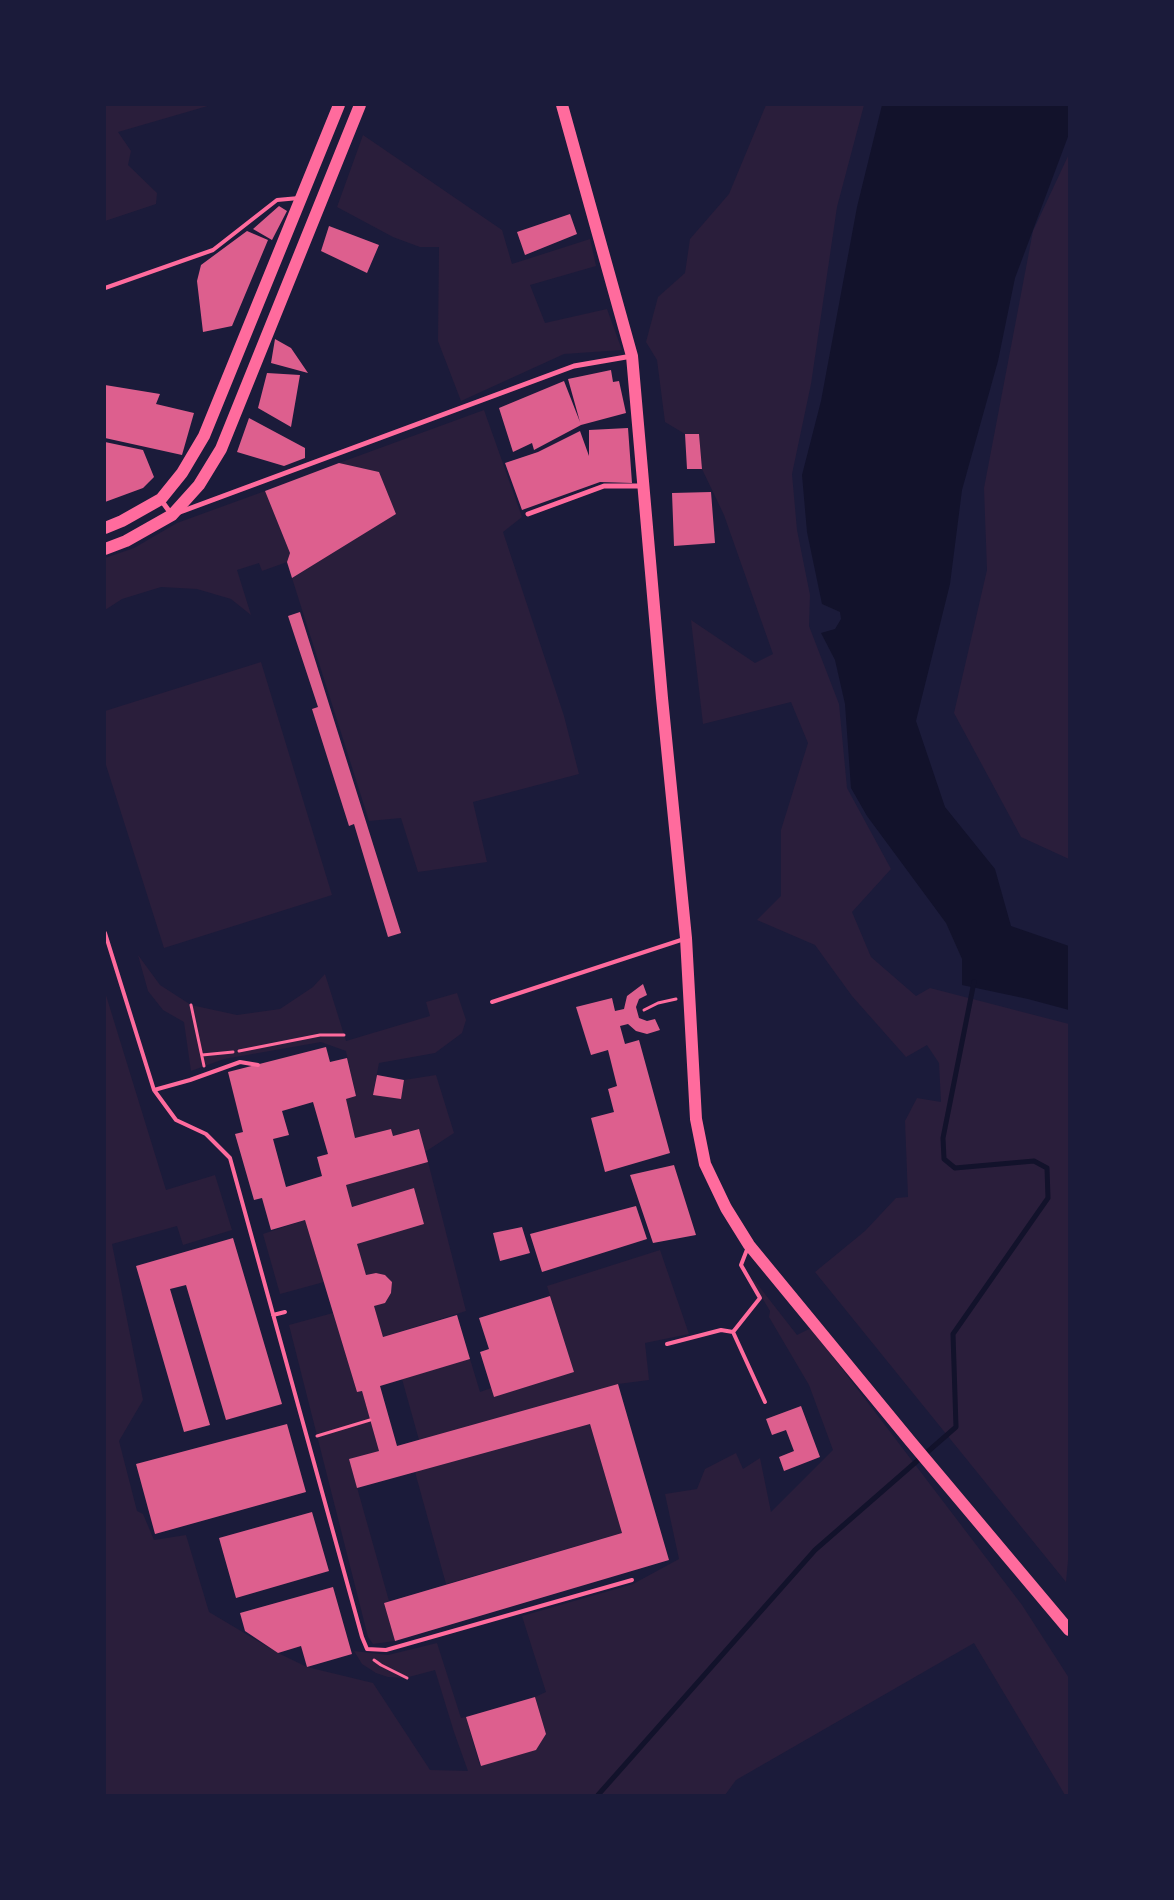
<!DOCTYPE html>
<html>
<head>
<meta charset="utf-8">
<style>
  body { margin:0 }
  #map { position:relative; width:1174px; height:1900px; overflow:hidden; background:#1b1b3a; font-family:"Titillium Web",sans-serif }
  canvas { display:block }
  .frame { position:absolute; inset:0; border:106px solid #1b1b3a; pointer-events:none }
</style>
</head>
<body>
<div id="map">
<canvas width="1174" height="1900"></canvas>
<div class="frame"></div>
</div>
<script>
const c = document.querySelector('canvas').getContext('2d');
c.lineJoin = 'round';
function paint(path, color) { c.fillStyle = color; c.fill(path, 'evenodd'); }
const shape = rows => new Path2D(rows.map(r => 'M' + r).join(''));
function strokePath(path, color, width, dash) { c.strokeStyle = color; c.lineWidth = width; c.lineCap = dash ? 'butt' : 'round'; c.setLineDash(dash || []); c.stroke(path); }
paint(shape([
  [105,105,211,105,118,132,131,151,128,165,157,193,156,204,105,221],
  [766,105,864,105,837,207,811,384,792,474,797,530,810,595,809,626,839,704,847,788,891,869,852,912,871,957,916,996,930,988,1069,1024,1069,1550,1066,1582,815,1272,865,1231,896,1198,908,1197,905,1121,917,1098,941,1102,939,1063,927,1045,906,1057,852,996,815,945,757,920,781,896,781,830,808,743,791,702,703,724,691,620,755,663,773,654,724,515,702,469,699,434,685,434,665,422,657,360,646,342,658,297,685,273,690,239,729,194],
  [363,135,502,230,512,264,590,239,596,266,530,285,545,323,607,309,622,350,564,354,461,401,438,341,439,247,420,247,393,237,337,207],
  [1069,154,1069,859,1021,837,954,713,987,570,984,488,1033,231],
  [484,410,522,517,503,532,564,716,579,774,473,802,487,862,418,872,401,818,369,821,292,578,396,514,379,472,339,463],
  [265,491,290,553,287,562,262,571,259,563,237,570,251,615,231,599,197,589,161,587,122,599,105,610,105,558,134,548,177,523],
  [261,662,332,895,164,948,105,762,105,711],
  [138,955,160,985,191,1005,237,1015,280,1009,313,987,325,974,346,1041,430,1016,426,1002,457,993,466,1020,462,1033,435,1053,379,1063,373,1094,400,1099,404,1080,436,1075,454,1133,425,1152,418,1129,393,1136,391,1129,355,1138,346,1099,356,1096,346,1051,321,1042,224,1059,191,1071,184,1022,163,1010,148,991],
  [105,992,166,1190,215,1175,232,1230,183,1245,177,1226,112,1244,143,1400,119,1441,137,1511,143,1514,154,1540,186,1535,209,1612,278,1653,307,1667,373,1683,430,1770,468,1771,454,1732,435,1670,405,1678,388,1677,376,1673,362,1664,354,1651,388,1655,437,1643,461,1718,466,1717,480,1766,536,1750,546,1734,535,1697,546,1692,522,1616,633,1584,679,1559,665,1494,697,1489,705,1469,736,1453,743,1469,760,1458,771,1512,833,1450,809,1385,769,1317,770,1311,752,1281,754,1280,797,1335,811,1328,1022,1605,1069,1678,1069,1795,1065,1795,974,1643,736,1780,725,1795,105,1795],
  [428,1162,466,1311,383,1337,374,1306,385,1302,391,1293,392,1282,385,1275,376,1273,366,1275,357,1244,424,1223,414,1188,352,1207,346,1185],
  [305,1220,324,1282,280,1294,263,1234],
  [660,1250,689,1334,645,1343,649,1380,618,1384,419,1440,402,1379,470,1359,480,1392,491,1388,494,1397,574,1372,547,1286],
  [333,1313,357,1392,362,1391,379,1451,349,1459,389,1601,384,1603,395,1641,373,1644,368,1637,289,1325],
  [590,1424,622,1533,446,1584,415,1472]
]), '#2a1e3b');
paint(shape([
  [882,105,1069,105,1069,134,1015,278,998,361,962,490,950,584,916,721,945,807,995,869,1011,926,1069,946,1069,1010,1028,999,962,985,962,959,946,923,867,816,851,788,845,704,835,660,821,633,835,629,841,619,840,612,822,604,807,532,802,475,821,401,857,207]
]), '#12122b');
strokePath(shape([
  [598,1795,815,1550,956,1427,953,1334,1048,1198,1047,1168,1034,1161,955,1168,944,1159,943,1138,974,982]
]), '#12122b', 5);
paint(shape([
  [279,206,287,211,272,240,253,229],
  [570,214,577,234,525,255,517,232],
  [329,226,379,245,367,273,321,251],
  [247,231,268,240,232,326,203,332,197,281,201,265],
  [275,339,291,348,308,373,271,363],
  [611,370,613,382,619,381,626,413,581,425,534,450,532,443,513,452,499,408,564,381,580,422,568,379],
  [267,373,300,375,291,427,258,408],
  [105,385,160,394,156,404,194,413,182,455,105,438],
  [249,418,305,448,305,458,284,466,237,452],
  [628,428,632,483,600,482,522,510,505,463,538,452,580,431,589,456,589,430],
  [685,434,699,434,702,469,687,469],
  [105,442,143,450,154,477,143,488,105,502],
  [339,463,379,472,396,514,292,578,287,562,290,553,265,491],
  [711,492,715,543,674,546,672,493],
  [300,612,401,933,388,937,354,824,349,826,312,709,318,707,288,616],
  [643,984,647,995,639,999,636,1007,639,1018,647,1021,655,1019,660,1030,647,1034,636,1031,628,1024,620,1026,625,1044,639,1040,670,1153,605,1172,591,1118,614,1112,608,1089,617,1086,608,1050,591,1055,576,1007,612,998,615,1011,624,1009,627,996],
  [326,1047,330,1062,347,1058,356,1096,346,1099,355,1138,391,1129,393,1136,419,1129,428,1162,346,1185,352,1207,414,1188,424,1224,357,1244,366,1275,376,1273,385,1275,392,1282,391,1293,385,1303,374,1306,383,1337,457,1315,470,1359,380,1386,397,1446,618,1384,669,1560,395,1641,384,1603,622,1533,590,1424,357,1488,349,1459,379,1451,362,1391,357,1392,305,1220,271,1230,262,1198,254,1200,235,1134,243,1132,228,1072],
  [313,1102,328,1154,317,1157,322,1176,286,1187,273,1139,289,1135,282,1111],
  [377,1075,404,1080,401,1099,373,1095],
  [674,1165,696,1235,653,1243,630,1175],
  [636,1206,647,1239,542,1272,530,1234],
  [522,1227,530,1253,500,1261,493,1233],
  [233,1238,282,1404,226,1420,186,1285,170,1289,210,1425,184,1432,136,1266],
  [550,1296,574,1372,494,1397,480,1352,489,1349,479,1318],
  [801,1406,820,1457,784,1471,779,1457,794,1451,786,1430,772,1435,766,1419],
  [287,1424,306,1492,155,1534,136,1464],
  [312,1512,329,1571,236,1598,219,1538],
  [333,1587,352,1654,307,1667,301,1646,278,1653,245,1631,240,1613],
  [535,1697,546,1734,536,1750,481,1766,466,1717]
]), '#dd5f8e');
strokePath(shape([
  [191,1005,204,1066],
  [644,1010,658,1003,676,999],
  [239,1051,320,1035,344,1035],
  [202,1055,233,1052],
  [317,1436,370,1420],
  [374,1660,381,1665,407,1678]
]), '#ff6b9d', 3);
strokePath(shape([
  [105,288,213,250,277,200,299,198],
  [105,933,154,1090,176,1120,206,1134,230,1158,362,1637,367,1649,386,1650,632,1580],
  [492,1002,684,939],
  [154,1090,190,1080,240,1062,258,1065],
  [748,1247,741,1265,760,1298,733,1332,765,1402],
  [273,1315,285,1312],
  [667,1344,721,1330,733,1332]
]), '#ff6b9d', 4);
strokePath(shape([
  [161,500,172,515,574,366,632,356],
  [528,514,604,486,643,486]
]), '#ff6b9d', 5);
strokePath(shape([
  [562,105,632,356,662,698,686,938,696,1119,705,1164,726,1208,749,1245,911,1442,1069,1630],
  [105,528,122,521,161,499,182,473,204,436,339,105],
  [105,549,126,541,172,515,199,485,221,449,360,105]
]), '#ff6b9d', 12);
</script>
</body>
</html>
